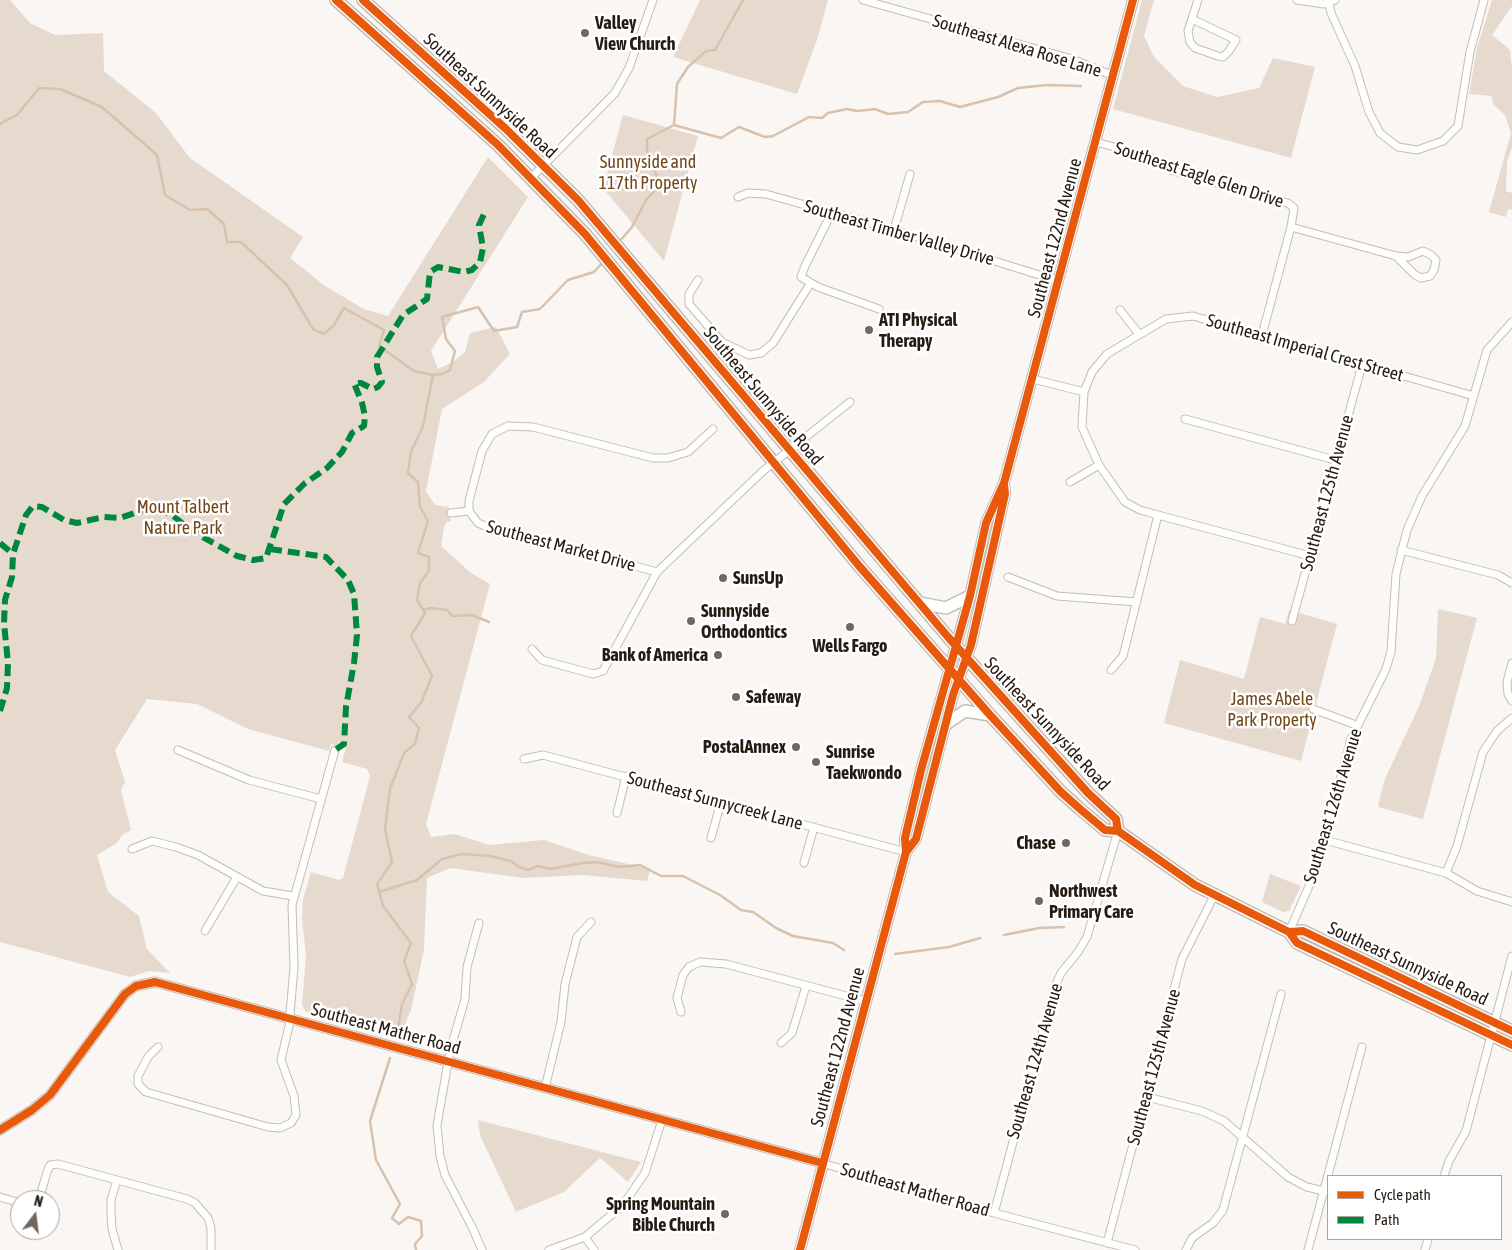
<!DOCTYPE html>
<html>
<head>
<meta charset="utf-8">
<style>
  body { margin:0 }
  #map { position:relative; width:1512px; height:1250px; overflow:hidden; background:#f9f6f4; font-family:"Asap Condensed",sans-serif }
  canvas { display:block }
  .legend { position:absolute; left:1327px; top:1175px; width:175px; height:65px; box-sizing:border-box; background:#fff; border:1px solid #a8a4a0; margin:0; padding:6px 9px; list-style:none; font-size:15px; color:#251b11 }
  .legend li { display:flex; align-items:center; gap:10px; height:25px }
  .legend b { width:25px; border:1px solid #a8a4a0 }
  .north { position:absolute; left:10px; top:1190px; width:50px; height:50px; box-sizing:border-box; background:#fff; border:1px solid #a8a4a0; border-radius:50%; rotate:15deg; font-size:14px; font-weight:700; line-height:20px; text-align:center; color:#251b11 }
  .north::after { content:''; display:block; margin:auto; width:18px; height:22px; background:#6f6860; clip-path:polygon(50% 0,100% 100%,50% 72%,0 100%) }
</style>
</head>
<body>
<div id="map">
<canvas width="1512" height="1250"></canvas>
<ul class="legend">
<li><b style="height:6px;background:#e8590c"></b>Cycle path</li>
<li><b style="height:6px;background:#00873e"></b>Path</li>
</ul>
<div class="north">N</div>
</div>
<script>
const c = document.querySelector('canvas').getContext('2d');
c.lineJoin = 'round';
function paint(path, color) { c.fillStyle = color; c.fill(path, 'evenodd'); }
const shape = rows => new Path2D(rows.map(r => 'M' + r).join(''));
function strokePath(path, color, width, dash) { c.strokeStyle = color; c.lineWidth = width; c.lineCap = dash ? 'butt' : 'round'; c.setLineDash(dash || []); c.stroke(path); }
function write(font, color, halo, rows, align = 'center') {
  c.font = font + ' "Asap Condensed",sans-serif'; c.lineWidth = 5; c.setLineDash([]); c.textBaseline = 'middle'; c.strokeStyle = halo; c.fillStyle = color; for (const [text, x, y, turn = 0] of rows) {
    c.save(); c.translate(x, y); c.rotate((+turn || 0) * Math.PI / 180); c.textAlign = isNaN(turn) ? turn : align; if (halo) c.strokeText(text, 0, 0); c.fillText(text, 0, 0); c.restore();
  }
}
paint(shape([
  [0,0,10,0,30,23,55,35,103,33,104,71,156,113,190,158,303,237,290,258,325,286,364,309,388,316,488,157,528,197,431,351,438,369,453,362,465,352,470,333,496,327,510,354,484,382,442,409,426,491,435,505,449,507,451,521,447,522,444,527,441,546,471,573,490,584,426,824,431,837,455,834,489,845,544,840,589,855,650,869,647,881,582,875,523,878,450,868,427,878,424,950,411,1010,401,1034,374,1023,371,1030,306,1012,302,1005,306,955,302,919,303,899,311,872,339,880,343,878,370,776,367,769,342,762,346,748,331,744,329,751,248,729,197,704,147,699,115,750,125,782,121,790,131,830,122,835,117,843,97,855,108,892,139,916,147,949,170,973,149,971,130,977,0,942],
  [700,0,828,0,817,40,797,94,673,57],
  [1142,0,1154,0,1144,36,1154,57,1183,86,1217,97,1259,88,1273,58,1315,67,1291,158,1113,109],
  [1492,0,1512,0,1512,6,1492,35,1510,50,1512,68,1512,148,1507,162,1506,191,1512,193,1512,210,1508,209,1506,217,1489,212,1511,133,1505,115,1493,104,1492,96,1469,94,1477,48],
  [623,115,698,136,664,261,603,188],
  [1438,609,1477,618,1423,819,1378,807,1384,781,1420,704,1436,658],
  [1289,610,1337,624,1301,761,1164,723,1180,660,1244,679,1260,617,1285,624],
  [1270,874,1301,886,1289,911,1283,912,1262,902],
  [478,1120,641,1162,628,1182,600,1158,564,1192,516,1212,480,1135]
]), '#e6dacf');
strokePath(shape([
  [0,124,17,115,39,88,60,89,102,107,157,155,165,195,190,210,207,209,224,224,227,242,241,242,287,285,313,329,324,334,334,325,344,308,384,330,379,346,414,371,433,375,443,374,450,370,455,351,446,339,442,317,478,307,494,331,517,327,522,312,540,309,568,280,594,272,603,262],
  [674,125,721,138,739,127,765,137,773,136,809,117,822,118,828,113,847,109,857,111,875,109,888,114,908,112,923,102,940,101,960,107,998,97,1018,88,1047,85,1081,86],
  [619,242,632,227,646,200,660,185,647,151,647,139,674,125,677,84,688,67,706,51,715,50,743,0],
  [423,610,431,608,447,610,452,616,472,615,489,622],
  [379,892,417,880,442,859,462,854,490,856,511,861,519,867,528,870,538,866,550,869,583,863,597,862,619,867,640,865,661,876,683,876,720,895,741,910,753,912,776,928,793,936,833,943,844,950],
  [1004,935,1039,928,1064,927],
  [895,954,949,947,980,938],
  [397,1036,402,1004,412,984,404,961,411,943,383,906,377,884,392,862,385,829,390,789,404,753,415,744,419,728,409,717,421,703,432,676,411,636,425,613,417,600,420,583,429,571,429,557,418,553,428,521,420,507,418,482,408,473,411,452,423,426,433,375],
  [390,1058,370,1121,376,1160,400,1204,392,1218,399,1224,408,1217,421,1221,422,1236,415,1244,416,1250]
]), '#d9c2ad', 2.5);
const minor = shape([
  [863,0,1072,59,1114,76],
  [1297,0,1324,4,1335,0],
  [1329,3,1331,13,1355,66,1369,112,1380,133,1398,147,1417,150,1443,141,1458,126,1470,52,1484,0],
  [1192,19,1236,40,1229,51,1223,57,1218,56,1195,48,1190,42,1188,31,1198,0],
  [1096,142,1150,157,1170,170,1288,203,1294,208,1291,227,1396,256,1408,257,1423,251,1431,255,1436,260,1434,270,1430,276,1421,278,1415,275,1396,256],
  [531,178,615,93,629,68,653,0],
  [738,197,748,193,766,194,894,230,1059,281],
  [832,212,805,266,801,277,818,287,879,309],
  [894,230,910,174],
  [698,280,689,294,689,304,722,342,749,355,761,353,773,343,810,284],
  [1120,310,1139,334],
  [1262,335,1291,227],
  [1033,379,1084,392],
  [1185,419,1335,460],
  [1070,482,1099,465],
  [469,511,469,501,482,451,492,434,508,426,533,427,653,458,668,458,688,452,713,429],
  [469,511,478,523,485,526,657,572],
  [451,513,469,511],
  [1401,550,1498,575,1512,583],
  [1310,556,1158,515,1140,510,1125,502,1099,465,1082,427,1084,392,1092,372,1107,354,1166,319,1193,316,1474,396],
  [1008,577,1057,596,1137,602],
  [1292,621,1362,365],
  [532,649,542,660,593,674,603,671,657,572,763,471,850,402],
  [1512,663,1507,682,1508,694,1512,701],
  [1111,670,1123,656,1158,515],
  [1313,709,1356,725],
  [178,750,249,780,321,799],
  [524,759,543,755,906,852],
  [617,813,626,776],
  [711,838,721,802],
  [1325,840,1446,873,1477,891,1512,902],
  [132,849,152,841,176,847,198,855,263,891,293,896],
  [804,863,814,827],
  [1446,873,1457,846,1483,752,1497,731,1512,718],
  [479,923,467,967,465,999,450,1051,437,1125,440,1156,445,1175,473,1229,482,1250],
  [205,931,237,877],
  [1289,932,1316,870,1351,739,1386,669,1391,652,1396,574,1407,530,1422,496,1465,426,1487,350,1512,322],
  [681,1012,677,998,683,975,689,967,700,962,726,964,865,1001],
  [781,1043,792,1033,806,986],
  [158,1047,148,1057,138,1076,138,1084,146,1092,268,1127,280,1128,291,1123,296,1115,294,1096,281,1060,289,1026,294,967,292,905,335,750],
  [545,1088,561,1022,565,984,577,937,591,922],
  [1147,1097,1202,1111,1224,1121,1288,1177,1307,1187,1328,1192],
  [822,1163,994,1213,1135,1250],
  [1444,1176,1449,1161,1466,1131,1512,956],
  [117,1180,111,1200,111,1214,112,1229,118,1250],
  [0,1197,20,1203],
  [39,1200,47,1172,50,1165,58,1164,187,1199,195,1203,208,1218,211,1228,211,1250],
  [994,1213,1054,989,1061,973,1078,952,1087,937,1118,831],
  [585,1237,594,1250],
  [1107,1243,1182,959,1214,896],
  [549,1250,585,1237,623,1205,645,1173,662,1120],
  [1186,1250,1192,1238,1213,1223,1223,1210,1281,994],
  [1308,1250,1362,1047],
  [1425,1250,1428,1239]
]);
const tertiary = shape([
  [0,1130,32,1110,50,1095,125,994,136,986,155,982,822,1163]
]);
const secondary = shape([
  [906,852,916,839,953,695,971,645,1005,494,1004,483],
  [800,1250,906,852,905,838,921,770,970,596,986,523,1004,483,1133,0]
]);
const primary = shape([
  [336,0,498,145,585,234,860,567,990,715,1061,792,1080,809,1105,830,1118,831,1195,885,1289,932,1297,943,1512,1045],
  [363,0,506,129,578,200,948,637,1088,793,1116,819,1118,831],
  [920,603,946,608,970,596],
  [946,724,965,711,990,715],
  [1289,932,1303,931,1512,1031]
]);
strokePath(minor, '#c3bdb7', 9);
strokePath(tertiary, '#c3bdb7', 11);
strokePath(secondary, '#c3bdb7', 12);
strokePath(primary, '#c3bdb7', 14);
strokePath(minor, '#fefefd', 7);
strokePath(tertiary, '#fefefd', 9);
strokePath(secondary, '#fefefd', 10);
strokePath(primary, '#fefefd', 11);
strokePath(shape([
  [0,543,13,554],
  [270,549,326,557,348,580,354,594,357,635,354,663,346,707,344,744,335,750],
  [0,711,7,688,8,663,4,623,5,600,12,577,13,554,26,515,33,506,42,507,64,520,77,523,104,517,120,518,147,509,160,510,172,515,192,531,237,556,253,560,266,558,284,504,304,484,327,468,342,452,352,433,364,426,365,416,362,403,354,383,361,383,373,389,378,387,382,382,377,367,377,357,403,315,427,299,430,272,438,267,464,272,472,270,480,262,483,248,479,225,485,212]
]), '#00873e', 6, [12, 6]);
strokePath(shape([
  [336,0,498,145,585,234,860,567,990,715,1061,792,1080,809,1105,830,1118,831,1195,885,1289,932,1297,943,1512,1045],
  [363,0,506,129,578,200,948,637,1088,793,1116,819,1118,831],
  [906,852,916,839,953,695,971,645,1005,494,1004,485],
  [1289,932,1303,931,1512,1031],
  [0,1130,32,1110,50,1095,125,994,136,986,155,982,822,1163],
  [800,1250,906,852,905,838,921,770,970,596,986,523,1004,483,1133,0]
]), '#e8590c', 8);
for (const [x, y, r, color] of [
  [585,33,5,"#6f6860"],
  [869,330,5,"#6f6860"],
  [723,578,5,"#6f6860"],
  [691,621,5,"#6f6860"],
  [850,627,5,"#6f6860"],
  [718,655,5,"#6f6860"],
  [736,697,5,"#6f6860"],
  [796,747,5,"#6f6860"],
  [816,762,5,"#6f6860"],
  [1066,843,5,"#6f6860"],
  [1039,901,5,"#6f6860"],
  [725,1214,5,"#6f6860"]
]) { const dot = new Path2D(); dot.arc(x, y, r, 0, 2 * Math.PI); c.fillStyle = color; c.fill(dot); strokePath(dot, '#fff', 2); }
write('bold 18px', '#251b11', '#fff', [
  ["Valley",595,23],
  ["View Church",595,44],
  ["ATI Physical",879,320],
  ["Therapy",879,341],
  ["SunsUp",733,578],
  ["Sunnyside",701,611],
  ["Orthodontics",701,632],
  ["Wells Fargo",850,646,"center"],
  ["Bank of America",708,655,"right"],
  ["Safeway",746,697],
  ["PostalAnnex",786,747,"right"],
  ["Sunrise",826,752],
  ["Taekwondo",826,773],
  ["Chase",1056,843,"right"],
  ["Northwest",1049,891],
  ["Primary Care",1049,912],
  ["Spring Mountain",715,1204,"right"],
  ["Bible Church",715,1225,"right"]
], 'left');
write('18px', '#251b11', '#fff', [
  ["Southeast Alexa Rose Lane",1017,46,17],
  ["Southeast Sunnyside Road",490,96,43],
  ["Southeast Eagle Glen Drive",1199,175,18],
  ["Southeast Timber Valley Drive",899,233,16],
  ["Southeast 122nd Avenue",1055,238,-75],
  ["Southeast Imperial Crest Street",1305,348,16],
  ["Southeast Sunnyside Road",763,396,50],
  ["Southeast 125th Avenue",1327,493,-75],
  ["Southeast Market Drive",561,546,15],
  ["Southeast Sunnyside Road",1047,724,47],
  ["Southeast Sunnycreek Lane",715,801,15],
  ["Southeast 126th Avenue",1333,806,-73],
  ["Southeast Sunnyside Road",1408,964,25],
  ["Southeast Mather Road",386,1029,15],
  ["Southeast 122nd Avenue",838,1047,-75],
  ["Southeast 124th Avenue",1035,1061,-74],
  ["Southeast 125th Avenue",1154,1067,-75],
  ["Southeast Mather Road",915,1190,16]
]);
write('18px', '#734718', '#fff', [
  ["Sunnyside and",648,162],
  ["117th Property",648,183],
  ["Mount Talbert",183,507],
  ["Nature Park",183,528],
  ["James Abele",1272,699],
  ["Park Property",1272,720]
]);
</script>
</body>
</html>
